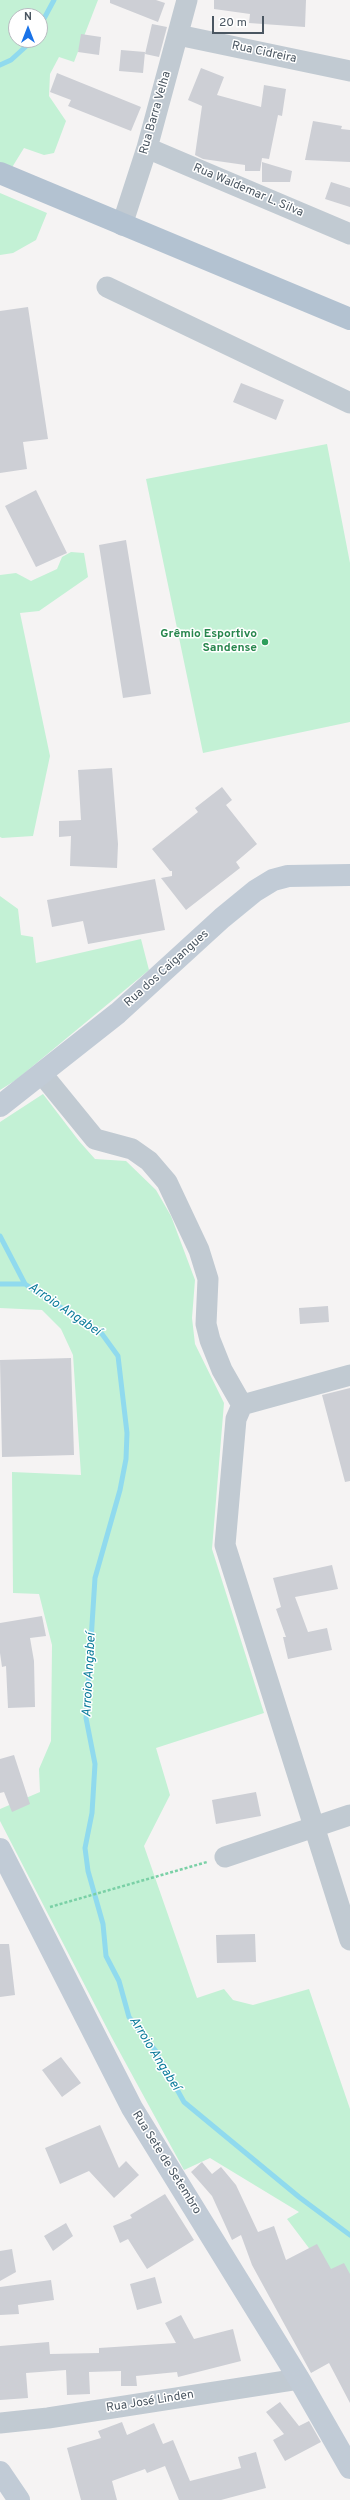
<!DOCTYPE html>
<html>
<head>
<meta charset="utf-8">
<style>
  body { margin:0 }
  #map { position:relative; width:350px; height:2500px; overflow:hidden; background:#f5f3f3; font-family:Overpass,sans-serif }
  canvas { display:block }
  .north { position:absolute; left:8px; top:8px; width:40px; height:40px; box-sizing:border-box; background:#fff; border:1px solid #b7bbc0; border-radius:50%; rotate:0deg; font-size:11px; font-weight:700; line-height:16px; text-align:center; color:#4a5661 }
  .north::after { content:''; display:block; margin:auto; width:14px; height:18px; background:#1a73e8; clip-path:polygon(50% 0,100% 100%,50% 72%,0 100%) }
  .scale { position:absolute; left:212px; top:16px; width:52px; height:18px; box-sizing:border-box; border:2px solid #4a5661; border-top:0; padding-left:5px; font-size:12px; line-height:14px; white-space:nowrap; color:#4a5661; -webkit-text-stroke:3px #fff; paint-order:stroke }
</style>
</head>
<body>
<div id="map">
<canvas width="350" height="2500"></canvas>
<div class="north">N</div>
<div class="scale">20 m</div>
</div>
<script>
const c = document.querySelector('canvas').getContext('2d');
c.lineJoin = 'round';
function paint(path, color) { c.fillStyle = color; c.fill(path, 'evenodd'); }
const shape = rows => new Path2D(rows.map(r => 'M' + r).join(''));
function strokePath(path, color, width, dash) { c.strokeStyle = color; c.lineWidth = width; c.lineCap = dash ? 'butt' : 'round'; c.setLineDash(dash || []); c.stroke(path); }
function write(font, color, halo, rows, align = 'center') {
  c.font = font + ' Overpass,sans-serif'; c.lineWidth = 3; c.setLineDash([]); c.textBaseline = 'middle'; c.strokeStyle = halo; c.fillStyle = color; for (const [text, x, y, turn = 0] of rows) {
    c.save(); c.translate(x, y); c.rotate((+turn || 0) * Math.PI / 180); c.textAlign = isNaN(turn) ? turn : align; if (halo) c.strokeText(text, 0, 0); c.fillText(text, 0, 0); c.restore();
  }
}
paint(shape([
  [0,0,98,0,74,62,59,57,50,74,49,96,66,121,54,153,44,155,24,148,11,169,0,164],
  [16,16,40,16,40,40,16,40],
  [0,193,47,213,36,240,13,253,0,255],
  [327,444,350,563,350,722,203,753,146,479],
  [71,552,84,553,88,577,39,611,20,613,50,756,33,836,2,838,0,837,0,575,16,573,31,581,57,569,62,557],
  [0,896,18,909,21,935,33,937,36,963,141,939,149,970,16,1080,0,1090],
  [43,1094,79,1141,95,1159,126,1161,156,1190,171,1216,195,1280,192,1318,195,1344,224,1403,212,1549,264,1713,156,1748,170,1795,144,1846,197,1998,224,1989,233,2000,253,2005,309,1989,350,2109,350,2278,327,2272,287,2219,299,2212,210,2158,184,2170,112,2038,0,1821,0,1809,40,1792,39,1769,51,1741,52,1645,39,1594,13,1593,12,1472,81,1475,73,1355,61,1329,42,1310,0,1308,0,1122]
]), '#c3f1d5');
strokePath(shape([
  [40,26,54,0],
  [0,65,11,60,33,40],
  [0,1236,25,1284,102,1334,118,1356,127,1433,126,1459,120,1490,95,1578,86,1718,95,1764,92,1813,85,1848,88,1871,103,1924,106,1956,119,1981,129,2017,155,2050,184,2102,299,2197,350,2235],
  [0,1284,25,1284]
]), '#90daee', 5);
paint(shape([
  [110,0,156,0,165,3,158,22,110,3],
  [214,0,306,0,305,27,249,23,250,14,214,9],
  [152,24,167,27,159,57,145,54],
  [81,34,101,37,99,55,78,52],
  [121,50,145,52,143,73,119,71],
  [201,68,224,77,217,95,261,107,264,85,286,89,282,116,278,115,269,159,262,158,260,171,245,171,245,165,203,159,195,155,202,106,188,100],
  [57,73,141,107,131,131,68,106,71,100,50,92],
  [313,121,342,126,341,129,350,130,350,162,305,160],
  [262,162,292,171,290,182,262,182],
  [331,182,350,188,350,207,325,199],
  [28,307,48,439,23,442,27,469,0,473,0,311],
  [241,383,284,400,276,420,233,402],
  [36,490,67,553,36,567,5,506],
  [126,540,151,694,123,698,99,545],
  [112,768,118,844,117,868,70,866,71,836,59,837,59,821,81,820,78,770],
  [222,787,232,800,226,805,257,844,236,862,240,868,186,910,161,878,172,876,172,871,170,871,152,849,198,812,195,808],
  [155,879,165,930,88,944,83,921,52,927,47,900],
  [328,1306,329,1322,300,1324,299,1308],
  [71,1358,74,1455,2,1457,0,1360],
  [350,1388,350,1481,345,1482,322,1395],
  [332,1565,338,1589,295,1597,308,1632,327,1628,332,1650,288,1659,283,1637,286,1637,276,1609,281,1607,273,1578],
  [42,1616,46,1636,30,1638,34,1661,35,1707,8,1708,6,1666,2,1667,0,1653,0,1623],
  [14,1755,30,1804,12,1812,4,1792,0,1793,0,1759],
  [256,1792,261,1816,216,1824,212,1800],
  [255,1934,256,1962,217,1963,216,1935],
  [0,1944,9,1944,15,1995,0,1997],
  [61,2057,81,2083,62,2097,42,2070],
  [100,2125,119,2168,126,2161,139,2175,114,2198,89,2171,60,2184,45,2148],
  [202,2162,212,2174,221,2167,236,2185,258,2232,274,2226,286,2260,317,2244,331,2269,344,2263,350,2274,350,2403,329,2363,311,2373,252,2265,241,2235,232,2240,212,2196,191,2172],
  [165,2194,194,2240,147,2269,128,2239,120,2243,113,2226,132,2218,130,2215],
  [66,2223,73,2236,53,2251,44,2236],
  [12,2249,16,2272,0,2281,0,2251],
  [155,2277,162,2303,137,2310,130,2284],
  [51,2280,54,2300,18,2305,19,2314,0,2315,0,2287],
  [181,2315,194,2339,233,2329,241,2361,178,2377,177,2372,136,2376,137,2386,121,2386,121,2371,89,2372,90,2394,67,2395,66,2370,26,2373,28,2398,0,2400,0,2346,49,2342,50,2354,99,2353,99,2348,176,2343,165,2323],
  [280,2402,299,2426,309,2421,321,2442,285,2461,273,2440,284,2434,266,2412],
  [122,2422,127,2435,154,2423,163,2444,173,2440,190,2481,241,2468,238,2457,256,2452,266,2488,221,2500,179,2500,165,2466,147,2473,145,2469,112,2481,117,2500,81,2500,67,2448,101,2438,98,2431]
]), '#cdcfd5');
strokePath(shape([
  [50,1907,207,1862]
]), '#7ad0a6', 2.5, [3, 2]);
strokePath(shape([
  [178,35,350,71],
  [147,148,350,234],
  [122,225,147,148,187,0],
  [107,287,350,403],
  [42,1074,95,1139,132,1149,149,1161,167,1182,199,1250,208,1279,206,1324,210,1340,222,1370,242,1405],
  [350,1375,242,1405,236,1419,225,1545,350,1940],
  [225,1857,350,1815],
  [0,2423,48,2418,299,2379]
]), '#c1cad2', 21);
strokePath(shape([
  [0,1106,118,1013,222,918,255,891,273,880,288,876,350,875],
  [0,1849,132,2108,299,2379,350,2468],
  [0,2472,19,2500]
]), '#c1cbd6', 22);
strokePath(shape([
  [0,173,350,319]
]), '#b3c2d1', 22);
for (const [x, y, r, color] of [
  [265,642,4,"#2e9e5b"]
]) { const dot = new Path2D(); dot.arc(x, y, r, 0, 2 * Math.PI); c.fillStyle = color; c.fill(dot); strokePath(dot, '#fff', 1.5); }
write('12px', '#4a5661', '#fff', [
  ["Rua Cidreira",264,53,12],
  ["Rua Barra Velha",156,113,-74],
  ["Rua Waldemar L. Silva",248,191,23],
  ["Rua dos Caigangues",167,969,-42],
  ["Rua Sete de Setembro",166,2163,58],
  ["Rua José Linden",150,2402,-9]
]);
write('bold 12px', '#27864d', '#fff', [
  ["Grêmio Esportivo",257,635],
  ["Sandense",257,649]
], 'right');
write('italic 13px', '#0c7c9b', '#fff', [
  ["Arroio Angabeí",64,1310,34],
  ["Arroio Angabeí",90,1675,-87],
  ["Arroio Angabeí",154,2054,58]
]);
</script>
</body>
</html>
